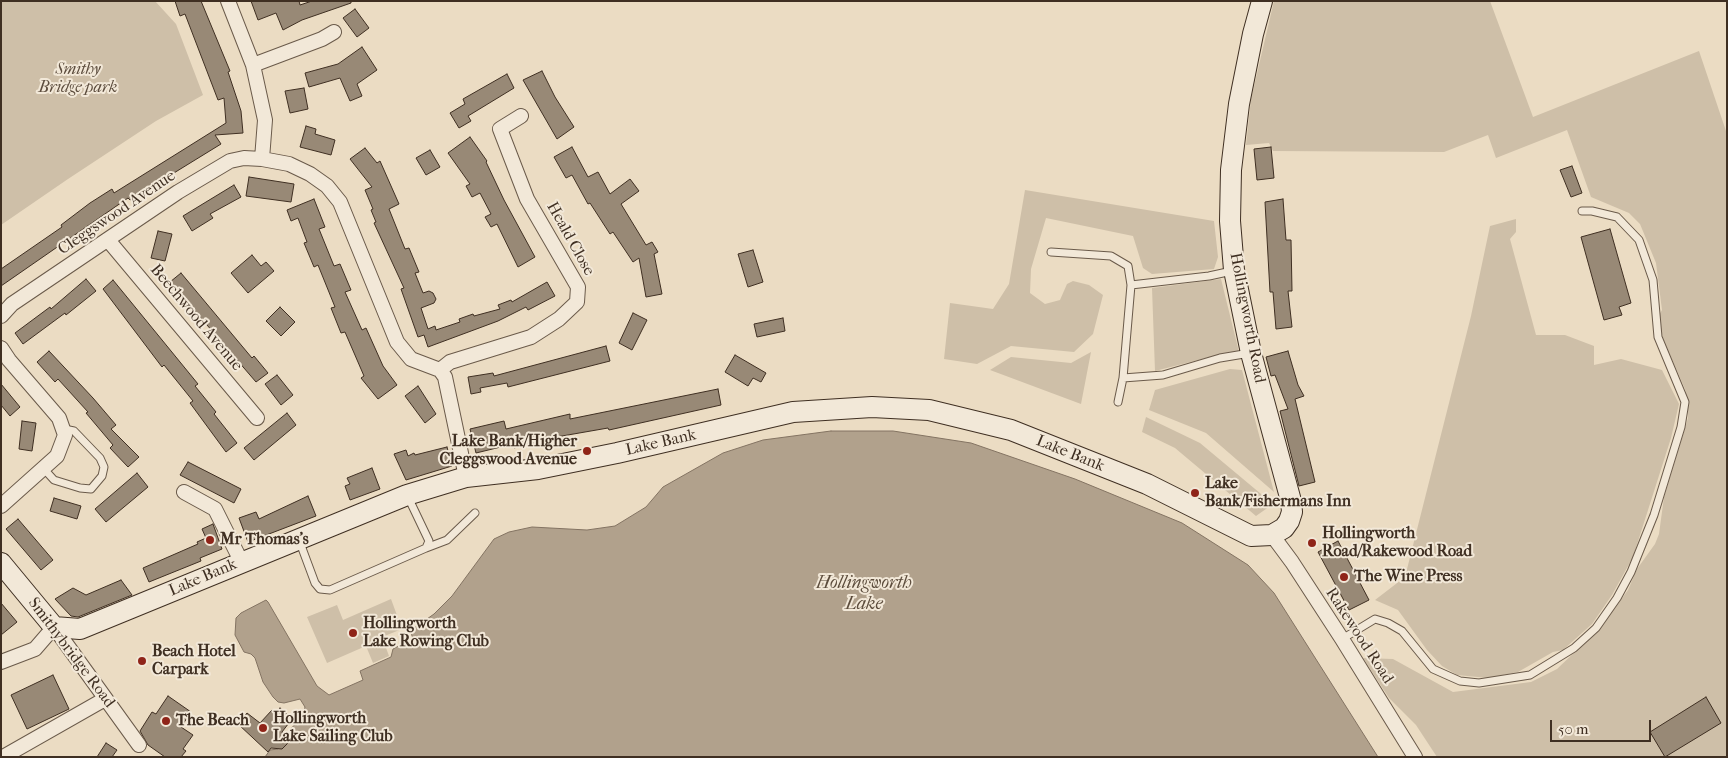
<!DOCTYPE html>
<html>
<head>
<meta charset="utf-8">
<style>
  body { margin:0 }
  #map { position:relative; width:1728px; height:758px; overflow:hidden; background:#ebdcc3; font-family:"IM FELL French Canon",serif }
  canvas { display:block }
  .frame { position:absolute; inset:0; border:2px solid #3f2f22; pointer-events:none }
  .scale { position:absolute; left:1550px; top:720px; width:101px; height:22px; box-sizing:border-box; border:2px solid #3f2f22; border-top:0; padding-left:6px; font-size:15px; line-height:18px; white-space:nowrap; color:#3f2f22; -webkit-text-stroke:4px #f2e8d8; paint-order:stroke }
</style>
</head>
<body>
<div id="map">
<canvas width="1728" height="758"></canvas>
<div class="frame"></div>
<div class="scale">50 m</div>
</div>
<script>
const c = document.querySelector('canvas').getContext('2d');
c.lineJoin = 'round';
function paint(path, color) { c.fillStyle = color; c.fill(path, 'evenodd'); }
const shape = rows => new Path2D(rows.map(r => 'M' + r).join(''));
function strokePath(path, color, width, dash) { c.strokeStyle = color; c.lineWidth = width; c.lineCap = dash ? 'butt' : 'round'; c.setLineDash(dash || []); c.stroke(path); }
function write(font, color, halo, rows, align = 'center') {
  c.font = font + ' "IM FELL French Canon",serif'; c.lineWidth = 4; c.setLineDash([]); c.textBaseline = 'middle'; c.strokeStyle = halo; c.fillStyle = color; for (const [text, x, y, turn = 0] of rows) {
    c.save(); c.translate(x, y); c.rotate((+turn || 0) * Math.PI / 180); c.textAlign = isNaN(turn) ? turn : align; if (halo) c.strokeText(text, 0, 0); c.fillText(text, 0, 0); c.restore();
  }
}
paint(shape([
  [1,1,155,1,176,24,203,95,156,121,68,179,1,225],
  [1274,1,1490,1,1533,117,1699,51,1727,134,1727,757,1437,757,1416,725,1389,698,1363,658,1393,659,1453,692,1531,682,1557,669,1602,626,1628,590,1637,569,1655,544,1659,534,1664,497,1688,418,1688,406,1685,389,1663,339,1658,317,1662,310,1656,263,1640,224,1629,213,1591,197,1567,130,1496,158,1488,135,1444,152,1273,151,1269,143,1246,145,1251,99],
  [1025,190,1214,221,1218,257,1214,269,1152,274,1143,268,1133,236,1046,218,1031,269,1030,293,1045,304,1060,300,1067,284,1073,281,1089,285,1103,295,1093,334,1074,352,1011,346,977,364,944,359,950,303,993,309,1009,284],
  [1516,219,1516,232,1510,239,1536,335,1565,335,1594,346,1594,365,1621,359,1662,370,1679,404,1671,438,1633,557,1612,595,1592,624,1563,650,1553,652,1518,672,1488,678,1457,675,1442,666,1427,650,1398,610,1375,600,1405,577,1471,316,1490,226],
  [1221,279,1239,352,1210,357,1155,371,1152,288],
  [1091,352,1081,404,990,370,1011,357,1071,363],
  [1230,369,1242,370,1274,492,1206,433,1149,410,1155,390],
  [1146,417,1200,443,1273,504,1256,516,1175,448,1142,432],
  [391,599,402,629,382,637,389,656,373,663,366,646,327,663,307,617,337,605,343,620]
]), '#cebfa8');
const water = shape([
  [831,431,893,431,971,443,1075,479,1182,523,1248,565,1274,593,1378,757,265,757,270,750,278,749,281,746,283,737,302,717,305,707,300,699,284,703,278,702,273,697,263,682,255,658,251,654,244,652,235,635,236,618,241,613,266,600,268,602,317,686,329,695,363,680,360,671,391,657,393,649,413,638,410,631,434,614,452,596,494,539,509,532,532,527,587,530,615,526,646,507,663,487,723,453,763,440,831,431]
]);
paint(water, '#b1a18c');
strokePath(water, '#837362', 1);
const building = shape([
  [175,1,201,1,230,71,228,72,241,111,243,133,215,135,221,144,130,200,128,198,1,286,1,269,62,227,61,225,90,203,112,189,114,193,226,123,224,98,218,100,185,14,180,16,175,1],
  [251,1,299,1,300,5,312,1,351,1,351,3,302,20,283,30,276,13,258,20,251,1],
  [355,9,369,28,357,37,343,18,355,9],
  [362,47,377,70,357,84,362,96,350,101,340,78,309,87,305,73,338,64,362,47],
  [542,71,555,97,574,127,557,139,523,80,542,71],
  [507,74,514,88,468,116,471,121,459,128,450,113,465,104,463,99,507,74],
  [304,88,308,109,290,113,285,91,304,88],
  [306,126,316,129,315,134,335,140,331,155,300,147,306,126],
  [470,137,487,161,486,162,504,200,535,257,518,267,497,224,491,227,485,217,491,214,480,193,472,197,466,186,470,184,448,153,470,137],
  [572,147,588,177,598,172,610,194,630,179,639,191,621,204,646,245,652,242,658,252,654,254,662,294,646,297,639,258,633,262,613,232,610,234,590,203,588,204,572,175,566,178,554,157,572,147],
  [1271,147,1274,178,1257,180,1254,149,1271,147],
  [365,148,377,163,380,161,399,204,389,209,405,249,409,248,419,272,415,273,423,293,429,291,433,293,436,299,434,303,421,308,428,329,435,326,436,330,460,322,459,319,473,314,474,316,500,309,498,305,511,300,512,302,547,282,555,296,528,310,526,307,498,321,428,347,424,335,418,337,401,289,404,288,374,223,376,222,371,210,373,209,365,190,372,187,350,159,365,148],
  [430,150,440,167,426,175,416,158,430,150],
  [1572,166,1582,193,1571,197,1560,170,1572,166],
  [249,177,294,184,291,202,246,196,249,177],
  [234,185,241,197,210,214,213,218,192,231,183,216,234,185],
  [314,199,325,227,319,229,334,266,340,264,351,290,345,292,362,330,366,328,383,366,397,385,378,399,361,378,364,376,345,332,341,333,331,308,335,307,318,265,314,267,304,243,307,242,298,218,291,221,287,210,314,199],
  [1283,199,1286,240,1291,240,1292,291,1288,291,1292,327,1276,329,1273,292,1270,292,1265,202,1283,199],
  [1610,229,1631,303,1619,307,1622,315,1604,320,1581,237,1610,229],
  [158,231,172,234,165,261,151,258,158,231],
  [753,250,763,282,748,287,738,254,753,250],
  [252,255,261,266,266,262,274,271,248,293,231,273,252,255],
  [181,273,252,358,254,356,268,373,256,382,170,282,181,273],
  [86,279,96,291,66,315,65,313,23,344,15,333,50,307,51,309,86,279],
  [113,280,198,384,195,386,216,412,214,414,237,443,226,452,190,403,193,401,164,365,162,367,103,289,113,280],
  [280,307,295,322,281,336,266,321,280,307],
  [633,313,647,320,632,350,619,343,633,313],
  [783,318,785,331,757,337,754,324,783,318],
  [606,346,610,361,508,387,507,383,480,388,481,392,471,394,468,377,493,373,494,376,606,346],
  [49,351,93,398,116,425,111,429,139,457,128,467,110,448,113,445,86,413,88,412,58,379,55,382,37,362,49,351],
  [1288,351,1298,385,1304,396,1295,399,1315,482,1299,486,1280,411,1288,409,1275,375,1271,376,1266,357,1288,351],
  [735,355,766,373,761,382,753,378,748,386,725,372,735,355],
  [277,375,293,395,281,405,265,384,277,375],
  [1,384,20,407,10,416,1,405,1,384],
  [418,386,436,414,425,423,405,396,418,386],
  [718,389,721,405,609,430,608,428,539,440,539,442,514,448,513,444,476,453,470,429,504,421,506,429,570,414,570,419,718,389],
  [287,413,296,425,254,460,244,448,287,413],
  [22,421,36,423,32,451,19,449,22,421],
  [447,447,452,466,406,480,394,454,406,450,408,456,414,453,415,455,447,447],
  [188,462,241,489,234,503,180,475,188,462],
  [372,468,380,489,350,500,345,486,350,484,347,478,372,468],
  [137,473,148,487,106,522,95,509,137,473],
  [308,496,316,516,248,542,239,518,256,512,259,519,308,496],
  [54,498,81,506,77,519,50,511,54,498],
  [18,519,53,560,41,570,6,529,18,519],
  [213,524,222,549,200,558,201,561,149,582,143,568,198,544,197,542,206,538,202,529,213,524],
  [1338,541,1369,600,1349,610,1318,552,1338,541],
  [121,580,132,595,78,617,71,616,55,599,73,588,86,595,121,580],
  [1,603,17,622,1,635,1,603],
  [53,675,69,709,27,729,11,695,53,675],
  [168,696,191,712,181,727,193,735,183,749,186,751,181,757,165,757,148,745,140,731,152,712,156,714,168,696],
  [1706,697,1721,723,1665,757,1650,732,1706,697],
  [280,708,292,719,282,732,288,743,282,749,271,748,268,752,238,724,247,713,260,723,272,710,276,713,280,708],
  [106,743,117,750,112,757,97,757,106,743]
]);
paint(building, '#988976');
strokePath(building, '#3f2f22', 1);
const service = shape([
  [1051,252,1111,256,1128,266,1131,285,1123,378,1118,402],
  [1131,285,1209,276,1232,271],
  [1123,378,1163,375,1220,358,1250,353],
  [44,469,54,480,80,488,91,489,102,476,104,467,100,458,74,431,64,429],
  [299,540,315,583,320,589,330,590,426,548,429,541,408,497],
  [426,548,447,540,475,513],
  [1342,639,1375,619,1388,623,1402,631,1433,669,1460,681,1479,683,1530,675,1574,648,1596,628,1617,598,1631,572,1654,515,1681,427,1685,402,1658,337,1653,280,1639,240,1617,217,1592,211,1582,211]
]);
const minor = shape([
  [228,1,253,65,265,120,262,159],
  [253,65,322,39,334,32],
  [108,240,257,418],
  [1,316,12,304,178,192,230,161,244,158,262,159,289,164,310,174,327,186,340,202,397,342,411,359,440,370,445,377,466,477],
  [1,348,9,360,59,418,65,435,57,456,1,506],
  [440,370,450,362,531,337,559,319,577,302,578,287,527,199,500,129,521,116],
  [184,492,215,509,241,561],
  [1272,535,1292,562,1342,639,1415,757],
  [1,662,35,649,54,627,139,745],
  [3,757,105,699]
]);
const secondary = shape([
  [1,563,54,627,80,629,407,495,466,477,538,469,617,453,793,412,872,407,929,410,1011,430,1147,484,1251,536,1272,535,1284,528,1289,521,1292,512,1291,501,1251,353,1234,270,1230,221,1231,170,1239,104,1253,34,1262,1]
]);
strokePath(service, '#6a5a4a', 9);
strokePath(minor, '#6a5a4a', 16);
strokePath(secondary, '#3f2f22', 22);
strokePath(service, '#f2e8d8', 7);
strokePath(minor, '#f2e8d8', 14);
strokePath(secondary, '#f2e8d8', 20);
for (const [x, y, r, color] of [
  [587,451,5,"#8f2418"],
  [1195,493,5,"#8f2418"],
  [210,540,5,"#8f2418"],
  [1312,543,5,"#8f2418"],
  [1344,577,5,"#8f2418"],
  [353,633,5,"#8f2418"],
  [142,661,5,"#8f2418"],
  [166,721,5,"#8f2418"],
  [263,728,5,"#8f2418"]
]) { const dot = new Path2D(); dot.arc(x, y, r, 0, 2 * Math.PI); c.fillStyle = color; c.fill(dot); strokePath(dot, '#f2e8d8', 2); }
write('italic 16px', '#5c4c3d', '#f2e8d8', [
  ["Smithy",78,70],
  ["Bridge park",78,88]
]);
write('16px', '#3f2f22', '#f2e8d8', [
  ["Cleggswood Avenue",117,213,-34],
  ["Heald Close",570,239,61],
  ["Beechwood Avenue",196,318,50],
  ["Hollingworth Road",1247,318,79],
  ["Lake Bank",661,443,-13],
  ["Lake Bank",1070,454,22],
  ["Lake Bank",203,578,-23],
  ["Rakewood Road",1359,636,57],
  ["Smithybridge Road",71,653,53]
]);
write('bold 16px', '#3f2f22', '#f2e8d8', [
  ["Lake Bank/Higher",577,442,"right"],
  ["Cleggswood Avenue",577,460,"right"],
  ["Lake",1205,484],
  ["Bank/Fishermans Inn",1205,502],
  ["Hollingworth",1322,534],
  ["Road/Rakewood Road",1322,552],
  ["Mr Thomas's",220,540],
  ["The Wine Press",1354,577],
  ["Hollingworth",363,624],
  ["Lake Rowing Club",363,642],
  ["Beach Hotel",152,652],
  ["Carpark",152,670],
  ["Hollingworth",273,719],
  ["Lake Sailing Club",273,737],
  ["The Beach",176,721]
], 'left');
write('italic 18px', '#5c4c3c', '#f2e8d8', [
  ["Hollingworth",864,584],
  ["Lake",864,605]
]);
</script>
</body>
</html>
